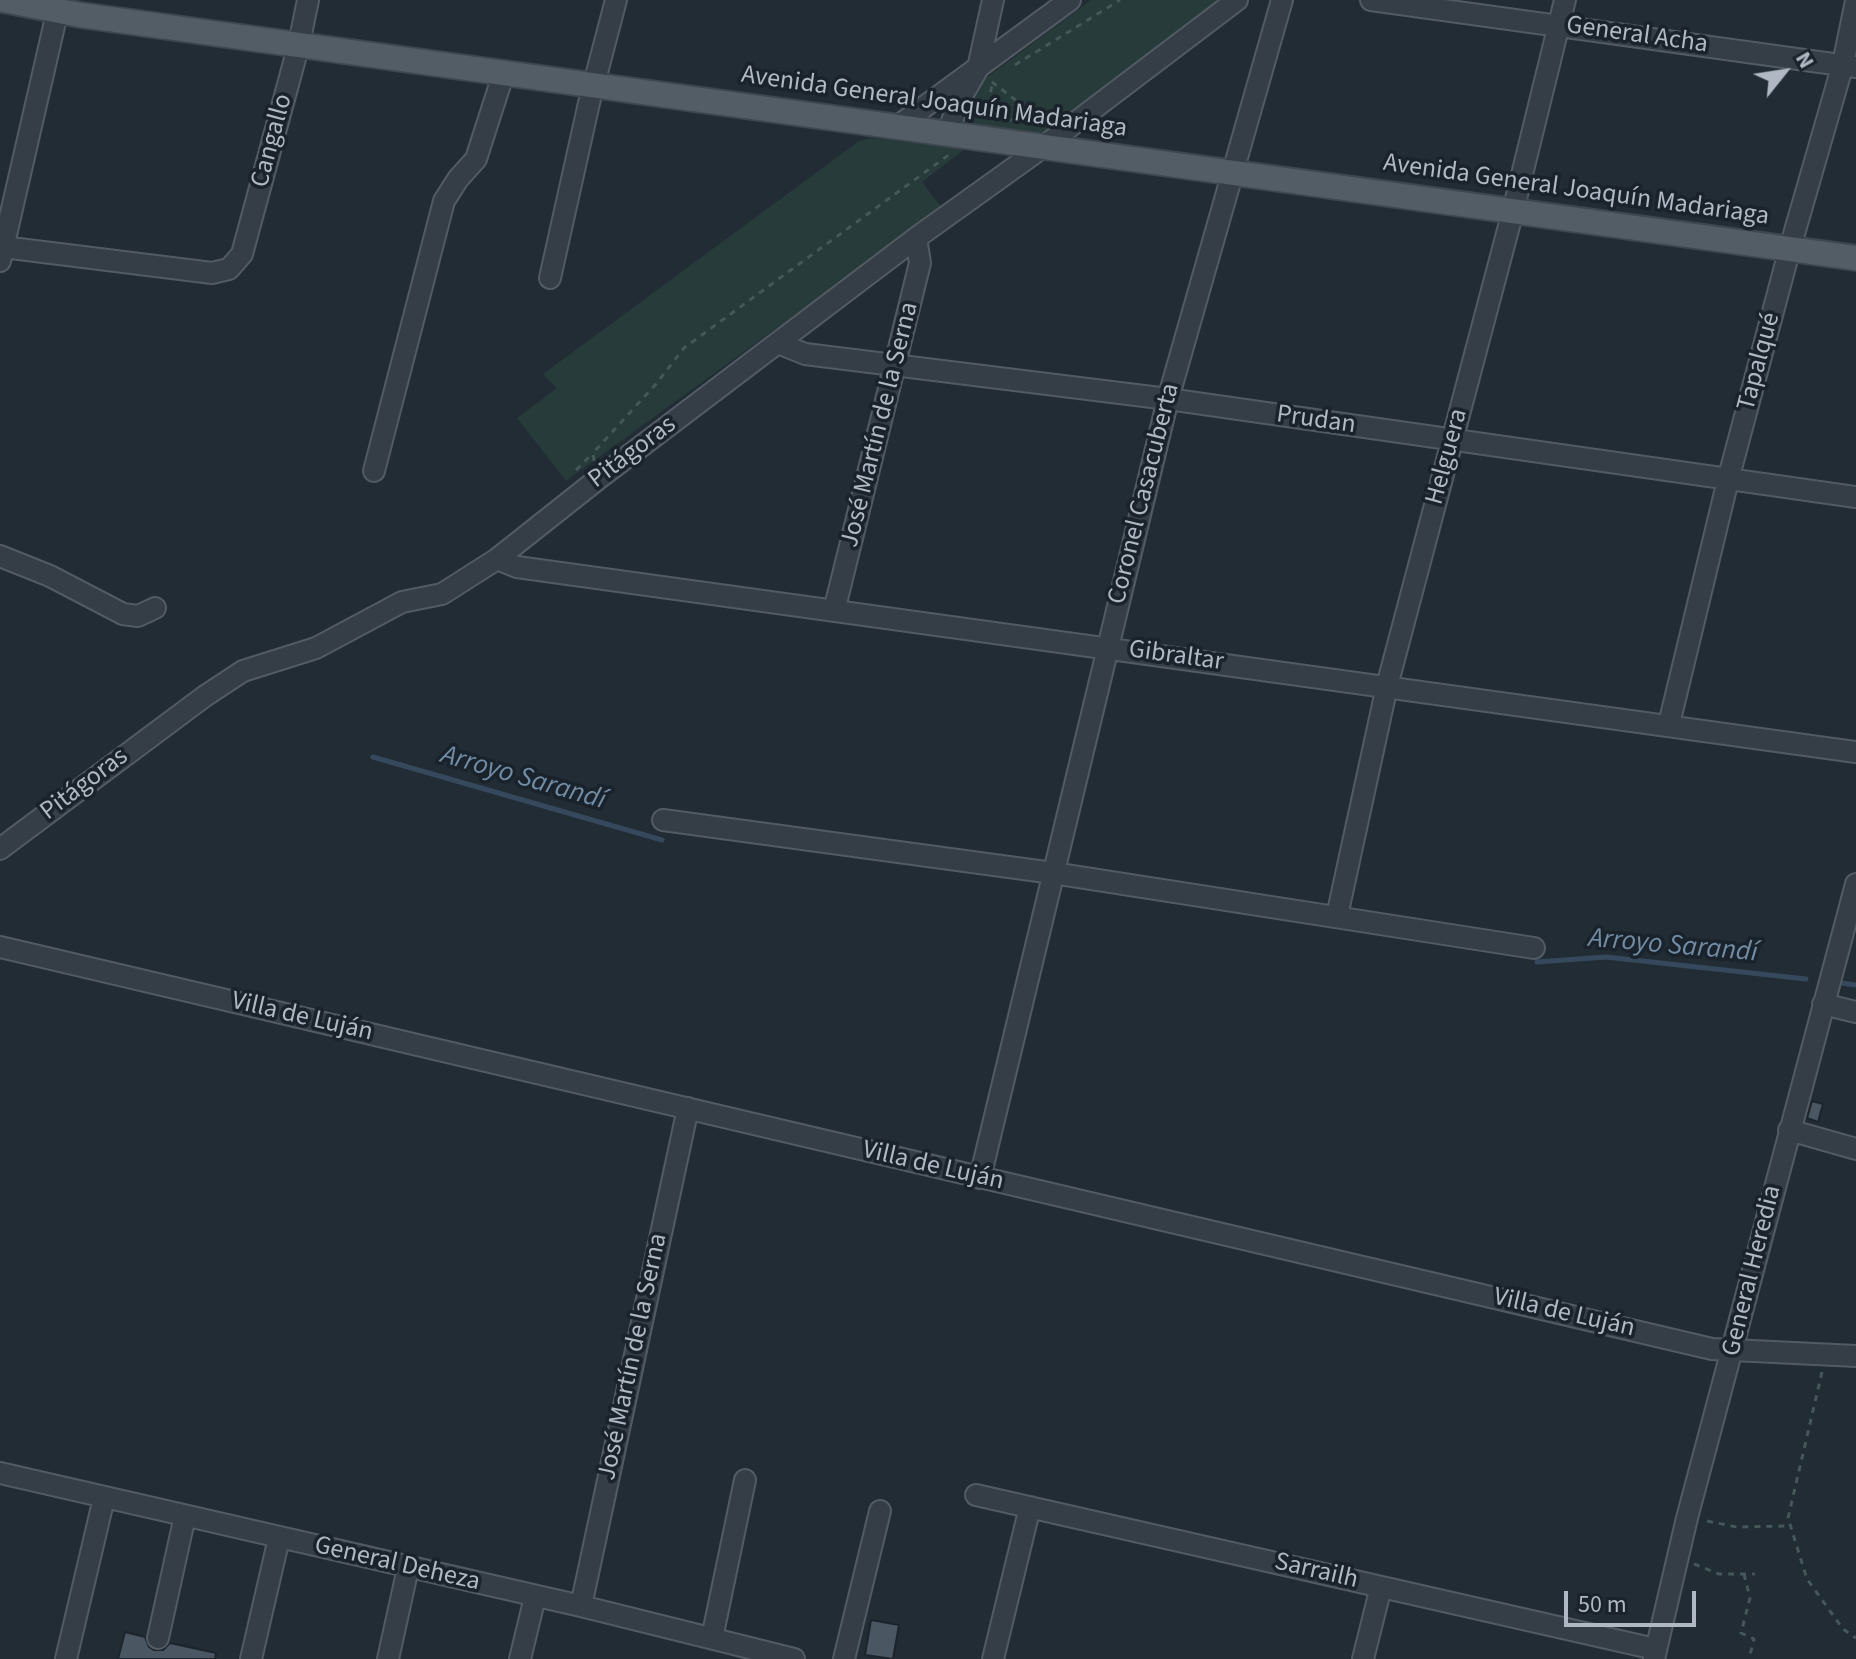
<!DOCTYPE html>
<html>
<head>
<meta charset="utf-8">
<style>
  body { margin:0 }
  #map { position:relative; width:1856px; height:1659px; overflow:hidden; background:#212c35; font-family:"Source Sans 3",sans-serif }
  canvas { display:block }
  .north { position:absolute; left:1744px; top:32px; width:80px; height:80px; -webkit-text-stroke:6px #1a232b; paint-order:stroke; rotate:60deg; font-size:22px; font-weight:700; line-height:32px; text-align:center; color:#afb8c3 }
  .north::after { content:''; display:block; margin:auto; width:28px; height:36px; background:#afb8c3; clip-path:polygon(50% 0,100% 100%,50% 72%,0 100%) }
  .scale { position:absolute; left:1564px; top:1591px; width:132px; height:36px; box-sizing:border-box; border:4px solid #afb8c3; border-top:0; padding-left:10px; font-size:24px; line-height:28px; white-space:nowrap; color:#afb8c3; -webkit-text-stroke:6px #1a232b; paint-order:stroke }
</style>
</head>
<body>
<div id="map">
<canvas width="1856" height="1659"></canvas>
<div class="north">N</div>
<div class="scale">50 m</div>
</div>
<script>
const c = document.querySelector('canvas').getContext('2d');
c.lineJoin = 'round';
function paint(path, color) { c.fillStyle = color; c.fill(path, 'evenodd'); }
const shape = rows => new Path2D(rows.map(r => 'M' + r).join(''));
function strokePath(path, color, width, dash) { c.strokeStyle = color; c.lineWidth = width; c.lineCap = dash ? 'butt' : 'round'; c.setLineDash(dash || []); c.stroke(path); }
function write(font, color, halo, rows, align = 'center') {
  c.font = font + ' "Source Sans 3",sans-serif'; c.lineWidth = 7; c.setLineDash([]); c.textBaseline = 'middle'; c.strokeStyle = halo; c.fillStyle = color; for (const [text, x, y, turn = 0] of rows) {
    c.save(); c.translate(x, y); c.rotate((+turn || 0) * Math.PI / 180); c.textAlign = isNaN(turn) ? turn : align; if (halo) c.strokeText(text, 0, 0); c.fillText(text, 0, 0); c.restore();
  }
}
paint(shape([
  [1091,0,1222,0,1047,132,1035,135,982,128,968,119,966,108,978,84],
  [871,138,965,149,922,182,942,208,566,481,517,418,557,388,543,374,859,141]
]), '#273b3a');
strokePath(shape([
  [373,757,662,840],
  [1537,962,1606,957,1806,979],
  [1834,982,1856,985]
]), '#36495c', 5);
const building = shape([
  [1812,1101,1823,1104,1818,1122,1807,1118,1812,1101],
  [871,1620,899,1625,893,1659,865,1655,871,1620],
  [125,1632,145,1637,149,1647,154,1650,163,1650,170,1643,216,1653,215,1659,118,1659,125,1632]
]);
paint(building, '#4a5661');
strokePath(building, '#1c252d', 2);
const minor = shape([
  [1371,0,1856,67],
  [898,126,1070,0],
  [948,133,959,101,978,68,993,0],
  [3,247,212,273,229,269,242,254,299,44,308,0],
  [0,261,60,0],
  [550,278,589,103,616,0],
  [778,343,805,354,1168,399,1856,497],
  [374,471,444,201,458,179,476,159,504,72],
  [0,556,50,576,123,614,138,616,155,608],
  [497,559,517,567,1856,752],
  [834,611,920,263,916,238],
  [1669,724,1728,480,1790,248,1843,64,1856,1],
  [663,820,1053,873,1534,948],
  [0,849,205,696,243,671,316,648,402,602,442,594,497,559,598,479,916,238,1043,147,1237,0],
  [1337,916,1387,686,1513,211,1565,0],
  [0,947,1712,1349,1856,1356],
  [1823,1004,1856,1012],
  [1789,1130,1856,1149],
  [980,1178,1168,399,1282,0],
  [0,1473,581,1606,794,1659],
  [976,1495,1655,1649],
  [581,1606,688,1108],
  [158,1638,185,1516],
  [712,1638,745,1480],
  [66,1659,104,1498],
  [251,1659,279,1538],
  [388,1659,408,1568],
  [520,1659,535,1597],
  [844,1659,880,1511],
  [993,1659,1030,1507],
  [1363,1659,1381,1587],
  [1654,1659,1687,1518,1856,884]
]);
const major = shape([
  [4,0,80,15,1856,258]
]);
strokePath(minor, '#525b64', 24);
strokePath(major, '#3e4750', 28);
strokePath(shape([
  [1015,65,1120,0],
  [992,82,1035,115,1041,125],
  [975,114,1019,121],
  [987,116,992,84],
  [594,461,593,453,656,384,684,348,950,154],
  [576,470,593,453],
  [1822,1372,1788,1518,1807,1579,1843,1629,1856,1638],
  [1707,1521,1737,1527,1791,1526],
  [1694,1564,1719,1574,1755,1574],
  [1744,1574,1750,1598,1741,1633,1754,1639,1749,1659]
]), '#455758', 3, [6, 6]);
strokePath(minor, '#353e46', 20);
strokePath(major, '#535d66', 24);
write('26px', '#afb8c3', '#1a232b', [
  ["General Acha",1637,36,8],
  ["Avenida General Joaquín Madariaga",934,103,8],
  ["Cangallo",273,141,-75],
  ["Avenida General Joaquín Madariaga",1576,191,8],
  ["Tapalqué",1760,362,-75],
  ["Prudan",1316,421,8],
  ["José Martín de la Serna",881,425,-76],
  ["Pitágoras",633,453,-37],
  ["Helguera",1448,457,-75],
  ["Coronel Casacuberta",1145,494,-76],
  ["Gibraltar",1176,657,8],
  ["Pitágoras",85,785,-37],
  ["Villa de Luján",302,1018,13],
  ["Villa de Luján",933,1167,13],
  ["General Heredia",1753,1271,-76],
  ["Villa de Luján",1564,1314,13],
  ["José Martín de la Serna",634,1357,-78],
  ["General Deheza",397,1565,13],
  ["Sarrailh",1316,1572,13]
]);
write('italic 28px', '#718ca5', '#1a232b', [
  ["Arroyo Sarandí",523,779,16],
  ["Arroyo Sarandí",1673,947,5]
]);
</script>
</body>
</html>
